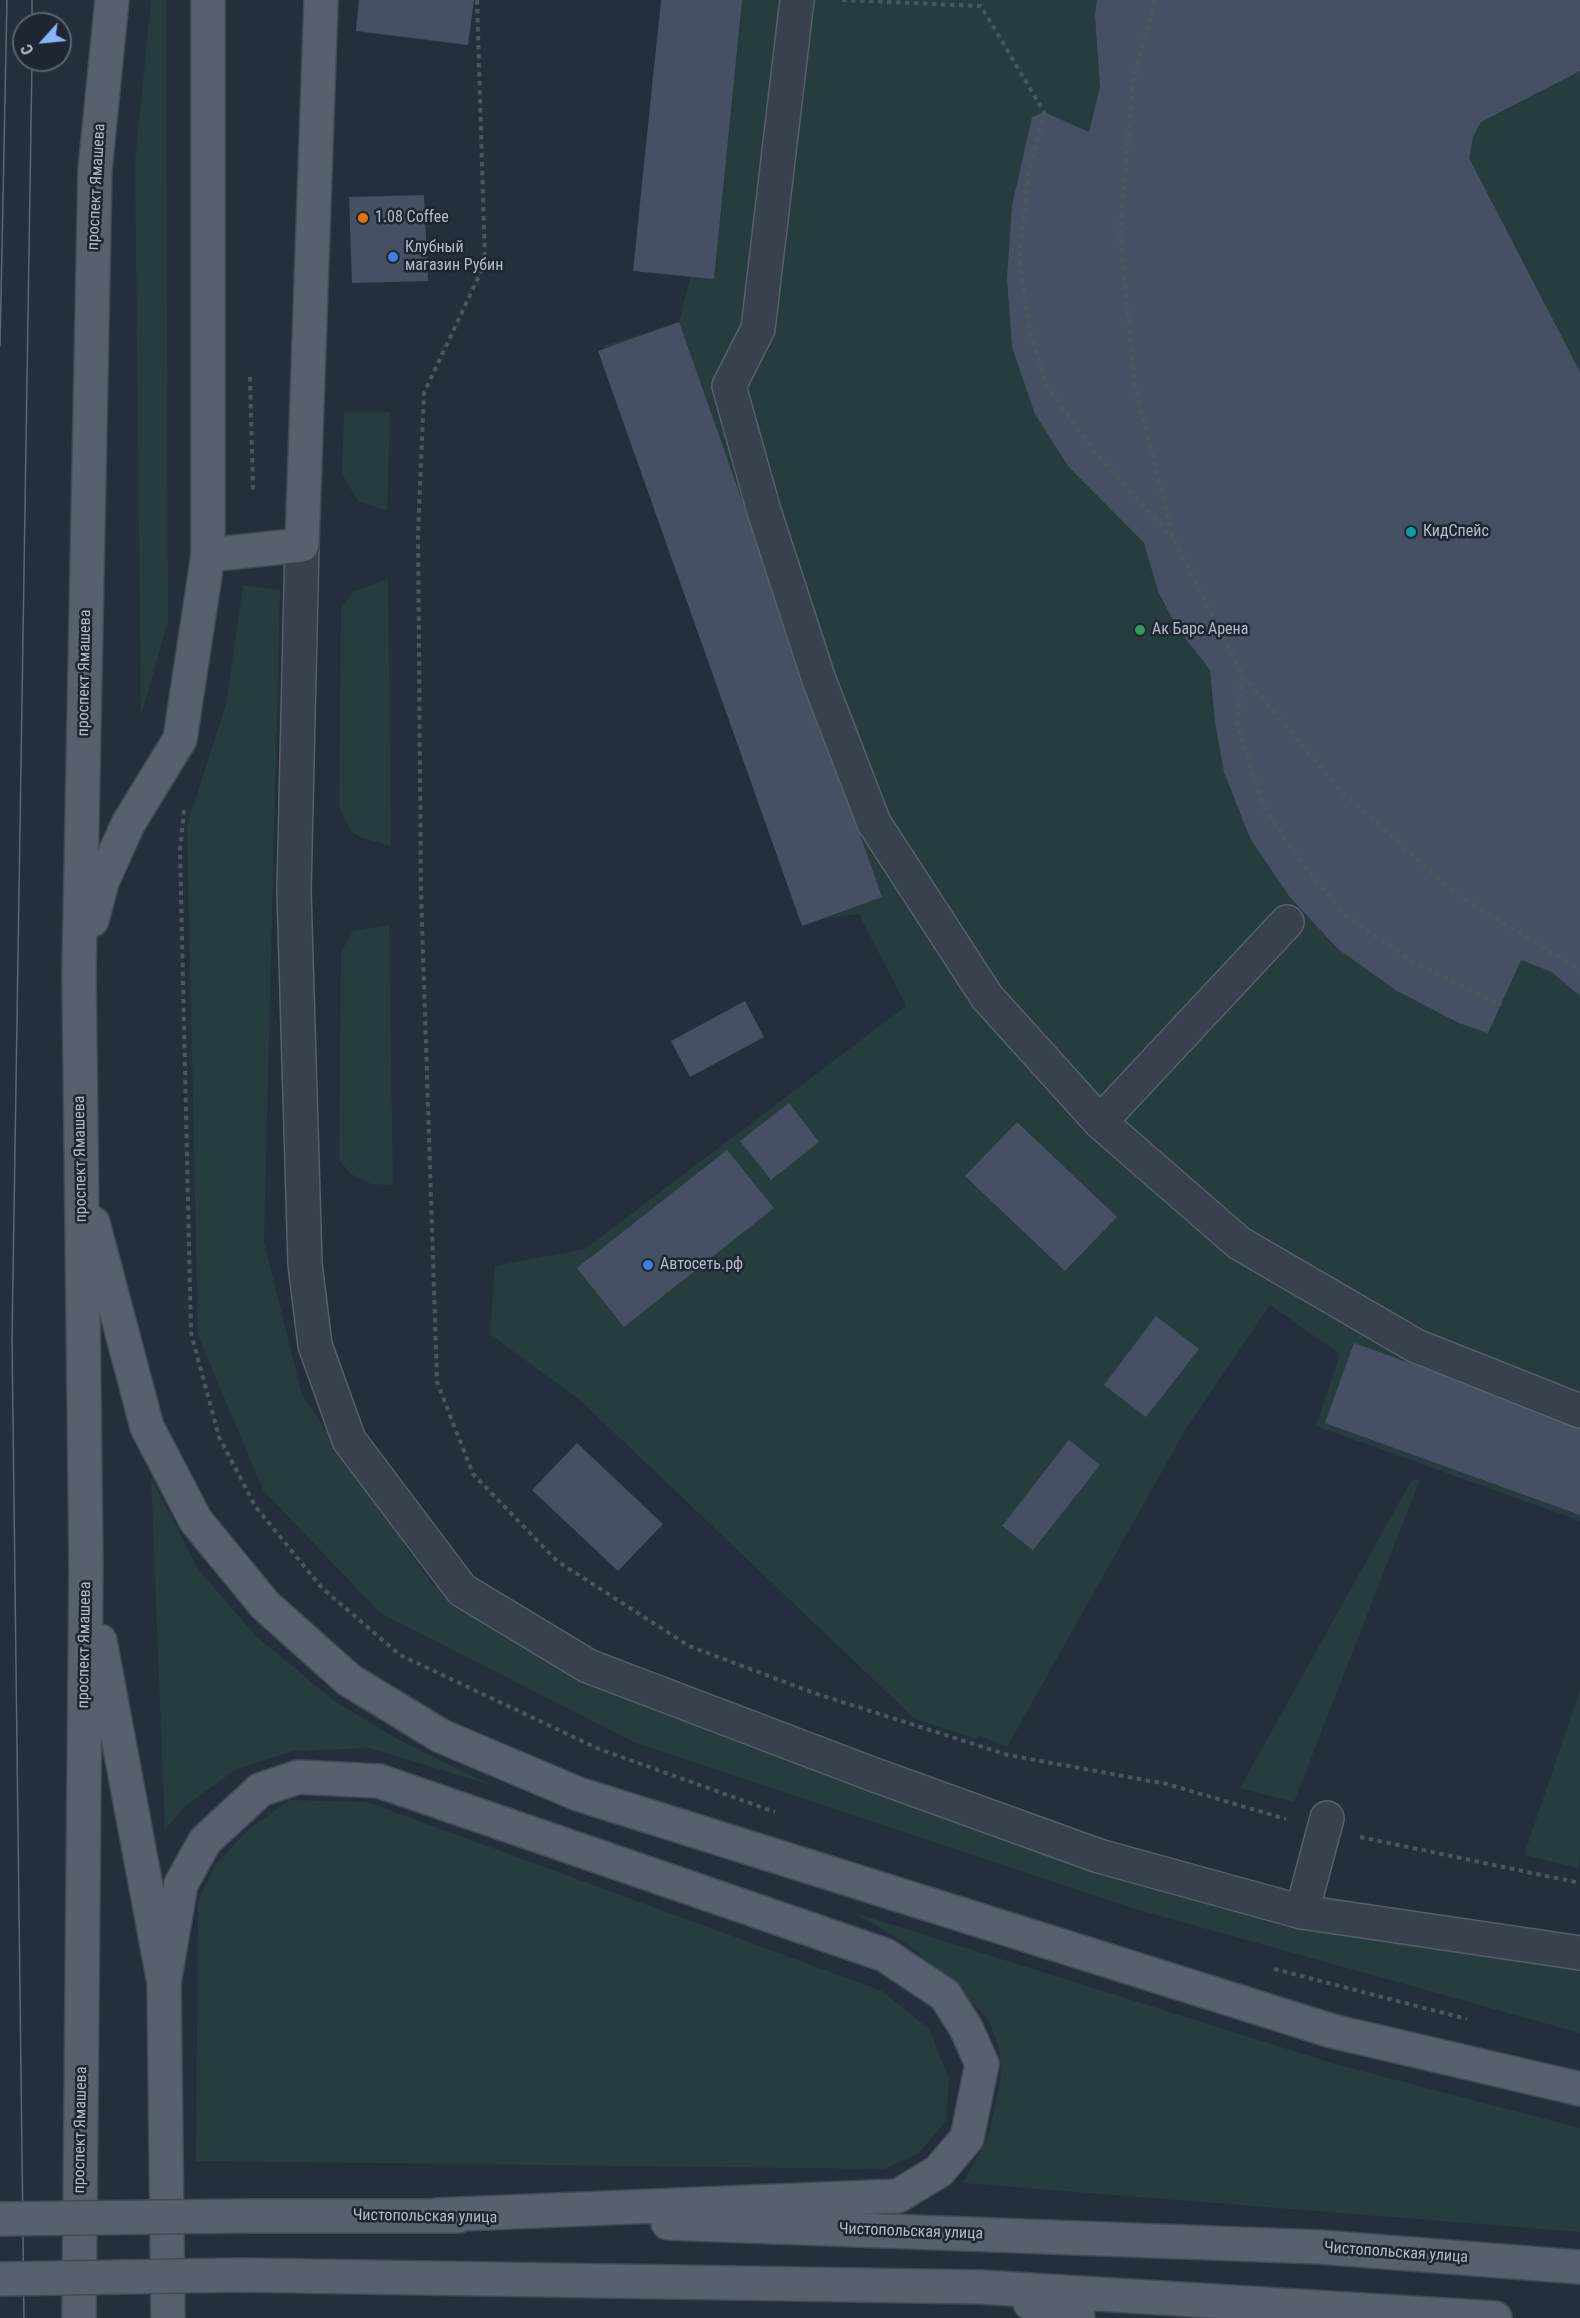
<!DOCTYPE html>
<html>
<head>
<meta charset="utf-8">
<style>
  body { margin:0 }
  #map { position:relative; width:1580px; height:2318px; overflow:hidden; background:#242f3e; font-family:"Roboto Condensed",sans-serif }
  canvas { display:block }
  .north { position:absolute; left:12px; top:12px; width:60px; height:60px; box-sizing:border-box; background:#1d2633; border:2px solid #59626f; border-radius:50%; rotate:243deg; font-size:16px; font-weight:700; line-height:24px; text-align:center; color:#b4bcc9 }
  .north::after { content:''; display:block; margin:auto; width:21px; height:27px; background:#8ab4f8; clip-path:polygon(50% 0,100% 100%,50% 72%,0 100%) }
</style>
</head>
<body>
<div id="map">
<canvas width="1580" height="2318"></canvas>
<div class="north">С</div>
</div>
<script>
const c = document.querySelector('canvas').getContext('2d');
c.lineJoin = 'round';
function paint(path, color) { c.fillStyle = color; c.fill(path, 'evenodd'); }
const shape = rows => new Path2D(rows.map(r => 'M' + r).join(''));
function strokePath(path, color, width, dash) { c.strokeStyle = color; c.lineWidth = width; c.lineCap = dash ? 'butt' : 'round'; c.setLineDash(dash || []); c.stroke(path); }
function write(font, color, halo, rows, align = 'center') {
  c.font = font + ' "Roboto Condensed",sans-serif'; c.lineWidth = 5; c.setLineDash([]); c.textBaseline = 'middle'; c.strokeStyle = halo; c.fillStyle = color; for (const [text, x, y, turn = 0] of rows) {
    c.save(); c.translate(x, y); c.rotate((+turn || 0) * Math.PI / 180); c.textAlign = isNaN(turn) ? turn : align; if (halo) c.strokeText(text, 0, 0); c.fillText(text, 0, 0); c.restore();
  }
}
paint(shape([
  [151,0,166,0,168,621,141,716,135,161],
  [727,0,1580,0,1580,1521,1316,1426,1340,1354,1270,1305,1187,1427,1007,1747,979,1735,976,1739,915,1719,581,1401,490,1334,495,1266,585,1249,906,1006,859,914,800,922,603,346,679,322,694,263],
  [344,412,390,412,387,511,358,501,342,474],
  [388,579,391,846,360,837,351,831,339,807,341,609,354,591],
  [243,585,280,590,264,1242,302,1395,431,1583,593,1676,1091,1858,1580,1967,1580,2033,1139,1910,636,1743,380,1613,263,1490,198,1335,187,826,226,704],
  [389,925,393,1185,371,1184,351,1174,339,1160,341,952,353,931],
  [151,1477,198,1569,256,1636,333,1700,399,1740,491,1785,369,1748,293,1751,235,1770,184,1807,165,1830],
  [1420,1479,1294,1802,1240,1788,1411,1481],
  [1580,1690,1580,1857,1578,1868,1524,1855],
  [289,1800,367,1802,882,1991,929,2029,949,2079,946,2121,918,2154,884,2169,196,2161,198,1901,215,1865,248,1830],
  [855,1913,1335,2064,1580,2128,1580,2232,963,2183,988,2137,1001,2079,999,2047,988,2019,955,1984,907,1944]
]), '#263c3f');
paint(shape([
  [359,0,474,0,468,45,356,31],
  [661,0,742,0,714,279,633,271],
  [1097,0,1580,0,1580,71,1481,122,1473,137,1469,158,1580,372,1580,996,1552,972,1521,960,1488,1033,1459,1023,1397,991,1338,949,1289,896,1250,838,1224,772,1215,722,1210,670,1176,626,1158,591,1144,543,1068,466,1035,414,1012,347,1007,278,1012,206,1032,117,1044,112,1089,132,1100,87,1095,15],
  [424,195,428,281,352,283,349,197],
  [679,322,882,897,802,926,598,351],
  [745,1001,764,1037,690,1077,671,1041],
  [789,1103,819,1142,771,1180,740,1141],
  [1017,1122,1117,1217,1065,1271,965,1176],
  [727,1150,774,1208,624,1327,577,1268],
  [1156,1316,1199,1349,1146,1417,1104,1385],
  [1354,1343,1580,1424,1580,1515,1325,1423],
  [1069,1440,1100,1465,1033,1550,1002,1526],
  [577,1443,663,1524,618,1571,532,1490]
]), '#455162');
const minor = shape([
  [797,0,758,329,729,386,764,511,819,680,874,823,987,997,1100,1122,1239,1243,1416,1346,1580,1411],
  [302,545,294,891,305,1264,315,1345,349,1440,462,1590,588,1666,872,1774,1099,1856,1302,1912,1580,1953],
  [1100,1122,1287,922],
  [1302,1912,1327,1818]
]);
const major = shape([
  [208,555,302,545,321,0],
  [92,920,102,882,128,824,180,739,208,555,208,0],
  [93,1223,147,1427,196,1521,265,1605,349,1680,441,1736,578,1794,1332,2031,1580,2089],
  [100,1641,164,1983,168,2318],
  [164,1983,181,1884,205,1841,260,1790,298,1777,379,1781,885,1955,945,1995,966,2028,982,2064,967,2138,939,2171,898,2196,437,2215],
  [241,2216,458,2216],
  [668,2223,1320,2247,1580,2267],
  [242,2275,980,2287,1495,2318],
  [1030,2303,1078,2318],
  [79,2318,86,1566,79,972,95,170,112,0]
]);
strokePath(minor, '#565f6c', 36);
strokePath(major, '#414a57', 36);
strokePath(shape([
  [477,0,485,263,424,393,418,534,421,892,437,1382,473,1474,557,1561,689,1646,814,1693,1008,1755,1167,1784,1286,1819],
  [842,0,981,6,1044,112,1029,171,1019,257,1030,331,1047,387,1096,454,1173,538],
  [1155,0,1133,82,1120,234,1135,386,1173,538,1242,675,1340,790,1453,892,1580,970],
  [250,377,253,490],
  [1242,676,1237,724,1263,806,1301,862,1345,915,1408,959,1501,1005],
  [184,810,180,850,191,1333,219,1437,255,1506,322,1588,400,1655,599,1749,775,1812],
  [1360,1837,1580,1883],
  [1274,1969,1467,2019]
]), '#44595c', 4, [4.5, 4.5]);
strokePath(minor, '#38414e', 33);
strokePath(major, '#56606e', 33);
strokePath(shape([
  [32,24,32,0],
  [0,346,7,0],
  [24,2318,12,1339,32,60]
]), '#5a6575', 1.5);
const majorBridge = shape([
  [0,2219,241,2216],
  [0,2279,242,2275]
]);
strokePath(majorBridge, '#414a57', 36, []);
strokePath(majorBridge, '#56606e', 33);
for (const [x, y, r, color] of [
  [363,218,6,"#e8710a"],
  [393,257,6,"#3f7fe0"],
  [1411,532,6,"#0f9aa8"],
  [1140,630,6,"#2e9e5b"],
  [648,1265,6,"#3f7fe0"]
]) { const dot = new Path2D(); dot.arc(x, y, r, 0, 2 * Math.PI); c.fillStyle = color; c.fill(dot); strokePath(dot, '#1d2633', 2); }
write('16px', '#b4bcc9', '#1d2633', [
  ["проспект Ямашева",97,187,-87],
  ["проспект Ямашева",85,673,-89],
  ["проспект Ямашева",81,1159,-91],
  ["проспект Ямашева",85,1645,-89],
  ["проспект Ямашева",81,2130,-89],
  ["Чистопольская улица",425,2217,1],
  ["Чистопольская улица",911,2232,2],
  ["Чистопольская улица",1396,2253,4]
]);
write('16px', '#b4bcc9', '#1d2633', [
  ["1.08 Coffee",375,218],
  ["Клубный",405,248],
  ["магазин Рубин",405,266],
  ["КидСпейс",1423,532],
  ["Ак Барс Арена",1152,630],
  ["Автосеть.рф",660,1265]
], 'left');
</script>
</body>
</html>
